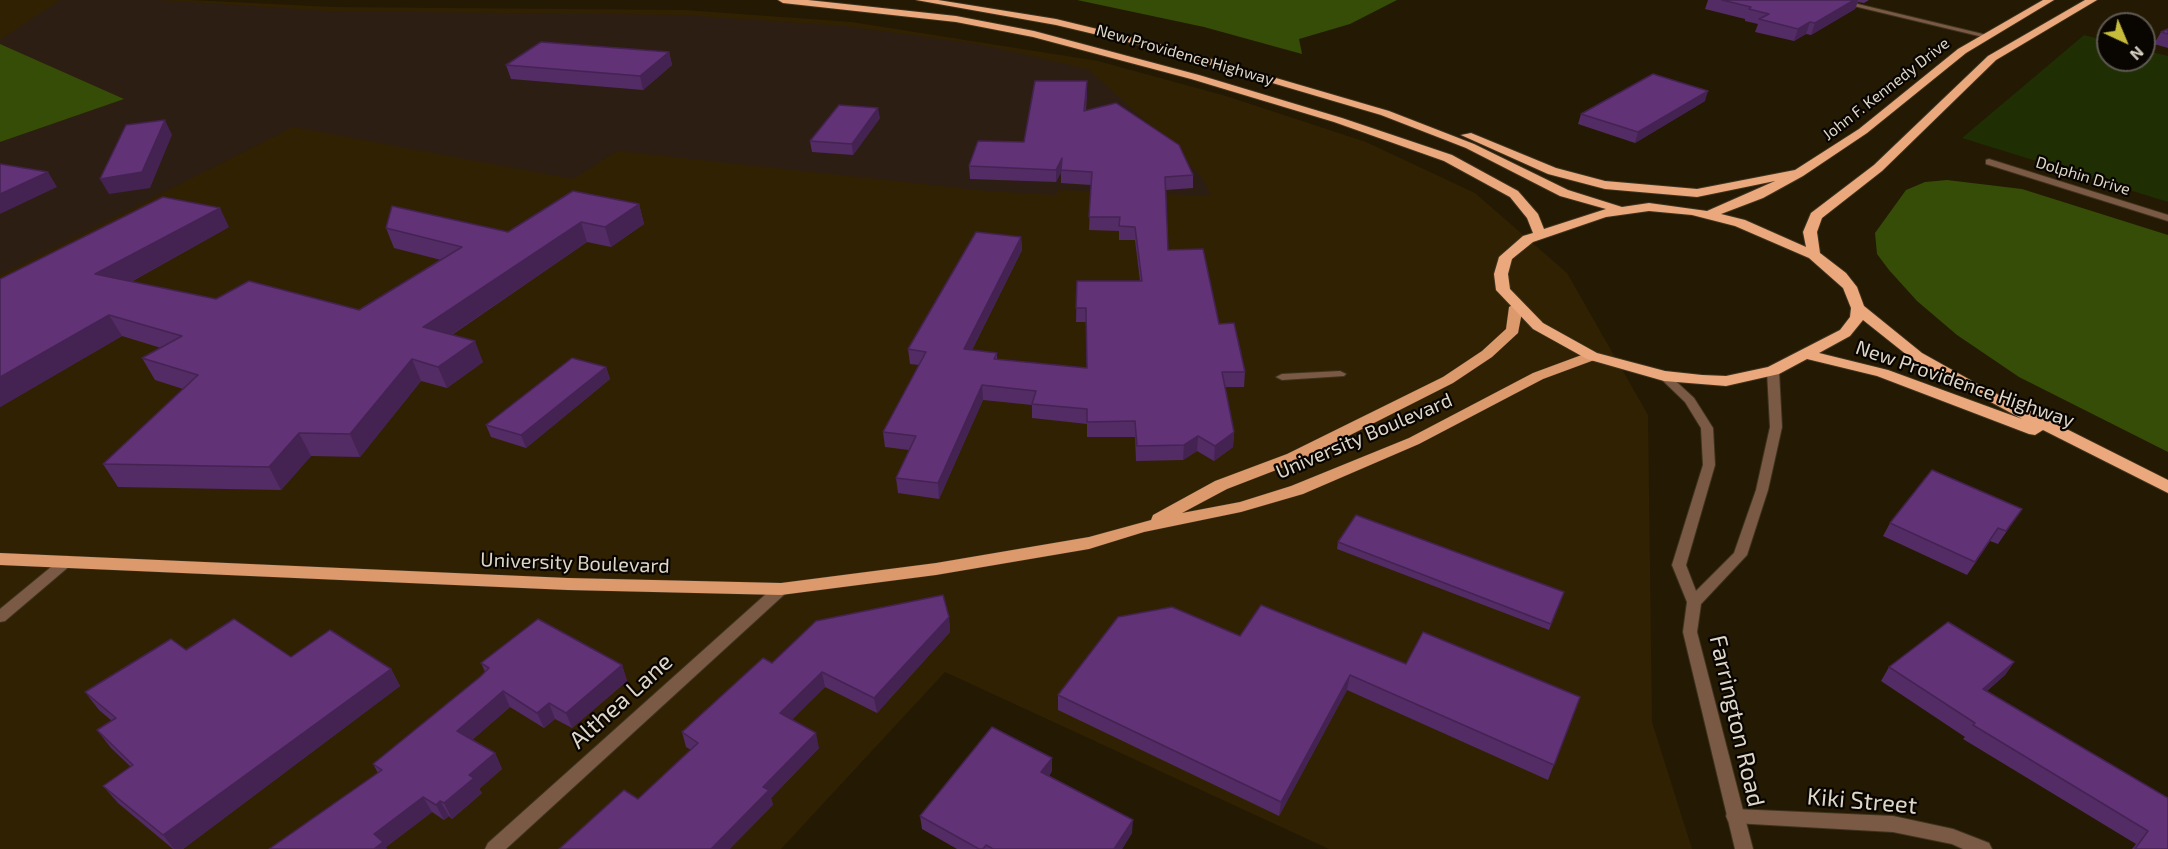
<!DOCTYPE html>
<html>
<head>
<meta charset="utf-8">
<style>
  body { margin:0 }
  #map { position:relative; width:2168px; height:849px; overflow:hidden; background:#241903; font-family:"Exo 2",sans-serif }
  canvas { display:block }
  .north { position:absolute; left:2096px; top:12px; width:60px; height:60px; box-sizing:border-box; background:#090501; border:2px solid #5e5951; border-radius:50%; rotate:136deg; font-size:16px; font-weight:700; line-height:24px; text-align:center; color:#ded6c9 }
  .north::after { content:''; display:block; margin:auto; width:21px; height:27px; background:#c7bb3c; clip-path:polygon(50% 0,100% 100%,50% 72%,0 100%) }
</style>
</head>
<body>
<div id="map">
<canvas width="2168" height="849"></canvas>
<div class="north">N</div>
</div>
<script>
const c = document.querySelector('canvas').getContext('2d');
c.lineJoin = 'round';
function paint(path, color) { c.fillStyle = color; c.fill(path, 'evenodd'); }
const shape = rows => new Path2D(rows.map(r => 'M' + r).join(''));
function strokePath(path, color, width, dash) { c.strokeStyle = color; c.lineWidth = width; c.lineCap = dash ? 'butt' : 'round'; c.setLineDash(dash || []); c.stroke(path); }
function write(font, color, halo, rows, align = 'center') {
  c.font = font + ' "Exo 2",sans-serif'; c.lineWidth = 4.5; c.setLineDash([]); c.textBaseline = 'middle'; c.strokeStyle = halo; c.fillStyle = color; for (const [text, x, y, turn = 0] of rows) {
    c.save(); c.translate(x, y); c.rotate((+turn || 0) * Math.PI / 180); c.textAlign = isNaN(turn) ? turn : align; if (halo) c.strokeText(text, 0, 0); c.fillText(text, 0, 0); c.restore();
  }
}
paint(shape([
  [0,0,191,0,334,7,685,10,852,22,1098,61,1226,96,1366,142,1475,193,1567,273,1648,415,1652,722,1692,849,1329,849,945,672,781,849,0,849]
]), '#302103');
paint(shape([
  [60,0,158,0,328,11,683,15,844,26,977,44,1088,69,1160,134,1204,180,1211,196,1058,190,1056,195,987,191,617,151,573,179,293,127,0,275,0,142,123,99,0,44,0,40]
]), '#2d1e13');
paint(shape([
  [2084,35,2108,41,2108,60,2144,60,2144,50,2168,56,2168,202,1962,138]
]), '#1f2e03');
paint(shape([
  [1077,0,1397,0,1350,24,1299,39,1302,54,1204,27],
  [0,44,124,99,0,142],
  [1947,180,2022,189,2168,235,2168,452,2019,377,1957,335,1917,301,1889,270,1877,254,1875,233,1906,190,1925,182]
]), '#364d07');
const minor = shape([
  [1829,0,1841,0,1991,36,1987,38,1829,0],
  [1989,159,2168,215,2168,221,1986,164,1986,160,1989,159],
  [1340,371,1346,374,1344,376,1282,380,1276,377,1282,374,1340,371],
  [67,556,72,558,74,561,72,564,5,621,0,622,0,609,62,558,67,556],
  [781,584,786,585,788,589,786,593,506,849,485,849,488,843,776,585,781,584],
  [1734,809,1893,816,1953,829,1989,843,1992,849,1963,849,1952,844,1893,832,1734,823,1728,821,1726,816,1728,811,1734,809]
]);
const tertiary = shape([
  [1773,368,1779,371,1782,427,1768,490,1747,555,1701,604,1697,632,1753,849,1735,849,1683,632,1687,602,1672,565,1703,465,1701,428,1685,402,1658,376,1664,373,1668,374,1694,398,1713,428,1715,465,1686,565,1696,591,1734,553,1756,490,1770,427,1767,371,1773,368]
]);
const primary = shape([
  [1516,303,1523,307,1518,333,1492,357,1453,383,1297,462,1227,489,1182,513,1240,502,1291,486,1409,438,1533,373,1587,353,1592,352,1599,356,1597,359,1543,379,1419,444,1303,494,1241,512,1144,532,1089,549,936,575,781,595,568,590,0,565,0,553,568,578,781,583,936,563,1089,537,1151,520,1153,515,1215,481,1287,454,1443,377,1482,351,1506,329,1509,307,1516,303]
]);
const trunk = shape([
  [778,0,808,0,956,16,1034,31,1199,75,1342,118,1452,155,1518,191,1538,214,1544,229,1606,209,1560,196,1466,148,1381,115,1157,49,1056,25,916,0,938,0,1056,19,1163,45,1389,111,1474,144,1568,190,1622,207,1649,203,1707,211,1775,181,1697,197,1605,189,1548,174,1461,135,1471,133,1556,168,1605,181,1697,189,1795,170,1859,129,1958,49,2043,0,2054,0,1966,53,1867,133,1803,176,1763,198,1721,214,1745,220,1806,247,1803,232,1811,213,1874,165,1988,56,2085,0,2097,0,1996,60,1882,171,1822,218,1817,232,1820,253,1846,273,1857,287,1864,306,1922,353,1981,386,2168,480,2168,493,2043,430,2035,435,2029,434,1877,376,1807,359,1779,374,1726,386,1664,381,1587,359,1533,329,1496,290,1494,274,1499,257,1523,236,1533,233,1527,218,1510,197,1444,161,1334,122,1191,79,1033,37,956,22,783,3,778,0],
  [1649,211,1692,215,1735,226,1809,258,1843,288,1851,308,1850,317,1840,330,1768,367,1726,376,1702,375,1665,371,1597,353,1543,323,1510,289,1508,274,1512,259,1533,242,1606,217,1649,211],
  [1863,320,1912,359,2022,419,1888,370,1819,353,1850,336,1863,320]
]);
strokePath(minor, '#3e331f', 2);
strokePath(tertiary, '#3e331f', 2);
strokePath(primary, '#3e331f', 1);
strokePath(trunk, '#3e331f', 2);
paint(minor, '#7a5a45');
paint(tertiary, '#7a5a45');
paint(primary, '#dc996c');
paint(trunk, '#eaa87c');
paint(shape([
  [1708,0,1869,0,1864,3,1858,2,1855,9,1811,35,1806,34,1794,41,1755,32,1758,24,1745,21,1745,19,1705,9],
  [2168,29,2168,48,2154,44,2161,32],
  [669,52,672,65,643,90,511,79,506,65],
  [1087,93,1086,110,1193,175,1193,188,1166,190,1168,250,1219,324,1245,372,1244,387,1225,387,1234,432,1233,447,1214,461,1197,451,1183,460,1136,461,1135,437,1087,437,1087,424,1032,418,1032,405,983,400,939,499,898,493,896,478,909,450,885,447,883,432,919,365,910,364,908,349,1021,237,1022,250,972,350,997,353,997,359,1087,368,1086,322,1076,322,1077,281,1140,281,1135,240,1119,240,1119,231,1089,230,1091,185,1061,183,1061,171,1056,182,970,179,969,166,1024,142],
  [1705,101,1635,143,1578,124,1581,114],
  [880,118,853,155,812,152,810,141],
  [639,204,644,224,611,247,587,242,452,335,483,362,447,388,421,381,360,457,311,456,281,490,118,487,103,464,183,389,155,380,142,358,161,348,122,336,0,407,0,279,229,227,131,282,216,299,359,310,441,260,394,248,386,228,508,232],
  [606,367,610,379,526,448,491,437,486,425],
  [2022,509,1998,544,1990,541,1967,575,1883,536,1890,523],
  [1338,542,1564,592,1549,630,1337,549],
  [949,617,950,632,877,713,825,687,792,719,819,748,771,798,773,805,638,799,691,750,686,747,682,732,772,663],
  [1240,636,1406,664,1580,697,1548,780,1347,690,1279,816,1058,710,1058,695],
  [186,650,291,657,391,669,400,686,183,849,173,849,118,803,103,786,131,767,111,748,97,730,112,721,99,710,85,692],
  [2014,662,2005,675,1987,691,2168,798,2168,849,2132,849,2136,844,1963,739,1965,737,1881,681,1889,667],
  [481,663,622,665,627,681,572,728,555,719,544,728,510,707,472,740,495,753,502,769,479,789,482,793,452,819,449,816,444,820,432,812,386,847,269,849,378,773,373,764,480,677,485,672],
  [1052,771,1049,776,1132,833,1122,849,957,849,922,829,920,816]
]), '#532b65');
paint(shape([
  [1854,0,1858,0,1855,9,1811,35,1815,23],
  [1810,22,1806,34,1794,41,1798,29],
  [669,52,672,65,643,90,640,76],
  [1087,81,1087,93,1084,123,1084,111],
  [1708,91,1705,101,1635,143,1638,132],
  [878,108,880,118,853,155,852,144],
  [165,120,172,135,150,188,109,194,100,179],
  [1062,158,1062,171,1056,182,1056,170],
  [48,172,57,187,0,214,0,194],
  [639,204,644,224,611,247,605,227],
  [220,208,229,227,107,295,95,274],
  [581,222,587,242,432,348,423,327],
  [1021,237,1022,250,965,364,964,349],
  [109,315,122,336,0,407,0,377],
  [475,341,483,362,447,388,438,367],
  [412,359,421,381,360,457,350,434],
  [606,367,610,379,526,448,521,435],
  [982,385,983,400,939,499,938,483],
  [1234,432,1233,447,1214,461,1215,446],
  [299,433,311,456,281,490,269,467],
  [1198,436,1197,451,1183,460,1184,445],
  [949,617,950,632,877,713,874,698],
  [2014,662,2005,675,1974,702,1983,689],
  [622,665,627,681,572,728,566,713],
  [391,669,400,686,183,849,174,849,163,835],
  [822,672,825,687,784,728,780,713],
  [1350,675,1347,690,1279,816,1281,802],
  [503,691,510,707,465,746,457,731],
  [549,703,555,719,544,728,537,713],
  [816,733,819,748,771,798,773,805,730,849,711,849,763,787],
  [495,753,502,769,479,789,482,793,452,819,444,803,469,775],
  [1052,758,1052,771,1041,785,1041,772],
  [423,797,432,812,386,847,387,849,374,849,374,834],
  [440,801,449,816,444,820,436,805],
  [1133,820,1132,833,1122,849,1114,849]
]), '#442352');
const building = shape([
  [1722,0,1854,0,1815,23,1810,22,1798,29,1759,19,1769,14,1749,9,1751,7,1722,0],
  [2168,29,2168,34,2161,32,2168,29],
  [541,42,669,52,640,76,506,65,541,42],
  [1653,74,1708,91,1638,132,1581,114,1653,74],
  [1035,81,1087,81,1084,111,1116,103,1179,145,1193,175,1165,177,1168,250,1203,249,1219,324,1234,323,1245,372,1222,372,1234,432,1215,446,1198,436,1184,445,1137,446,1135,421,1087,422,1087,409,1032,404,1036,391,982,385,938,483,896,478,916,436,883,432,926,352,908,349,976,232,1021,237,964,349,997,353,994,359,1087,368,1086,308,1076,308,1077,281,1142,281,1135,227,1119,226,1120,217,1089,217,1092,172,1061,170,1062,158,1056,170,969,166,978,141,1024,142,1035,81],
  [839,105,878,108,852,144,810,141,839,105],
  [165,120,142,172,100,179,126,125,165,120],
  [0,164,48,172,0,194,0,164],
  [573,191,639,204,605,227,581,222,423,327,475,341,438,367,412,359,350,434,299,433,269,467,103,464,198,375,142,358,182,336,109,315,0,377,0,279,163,197,220,208,95,274,216,299,249,281,359,310,462,247,386,228,392,206,508,232,573,191],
  [572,358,606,367,521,435,486,425,572,358],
  [1932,470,2022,509,2006,531,1998,528,1975,562,1890,523,1932,470],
  [1356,515,1564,592,1551,624,1338,542,1356,515],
  [943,595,949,617,874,698,822,672,780,713,816,733,763,787,769,790,711,849,559,849,624,790,638,799,698,743,682,732,763,658,772,663,816,621,943,595],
  [1261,605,1406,664,1423,632,1580,697,1554,765,1350,675,1281,802,1058,695,1118,617,1172,607,1240,636,1261,605],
  [234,619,291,657,330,630,391,669,163,835,103,786,133,765,97,730,116,718,85,692,171,639,186,650,234,619],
  [538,619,622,665,566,713,549,703,537,713,503,691,457,731,495,753,469,775,474,778,444,803,440,801,436,805,423,797,374,834,383,842,374,849,269,849,382,770,373,764,480,677,489,668,481,663,538,619],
  [1948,622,2014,662,1983,689,2168,798,2168,849,2135,849,2148,831,1973,725,1975,723,1889,667,1948,622],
  [992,727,1052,758,1041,772,1133,820,1114,849,993,849,986,845,983,849,979,849,920,816,992,727]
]);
paint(building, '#613275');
strokePath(building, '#442352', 1.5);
write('16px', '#ded6c9', '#090501', [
  ["New Providence Highway",1185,55,16],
  ["John F. Kennedy Drive",1886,89,-38],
  ["Dolphin Drive",2083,176,17]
]);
write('20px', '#ded6c9', '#090501', [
  ["New Providence Highway",1965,384,19],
  ["University Boulevard",1364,436,-23],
  ["University Boulevard",575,563,2]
]);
write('24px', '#ded6c9', '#090501', [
  ["Althea Lane",621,701,-42],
  ["Farrington Road",1737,721,77],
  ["Kiki Street",1862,801,5]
]);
</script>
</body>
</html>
